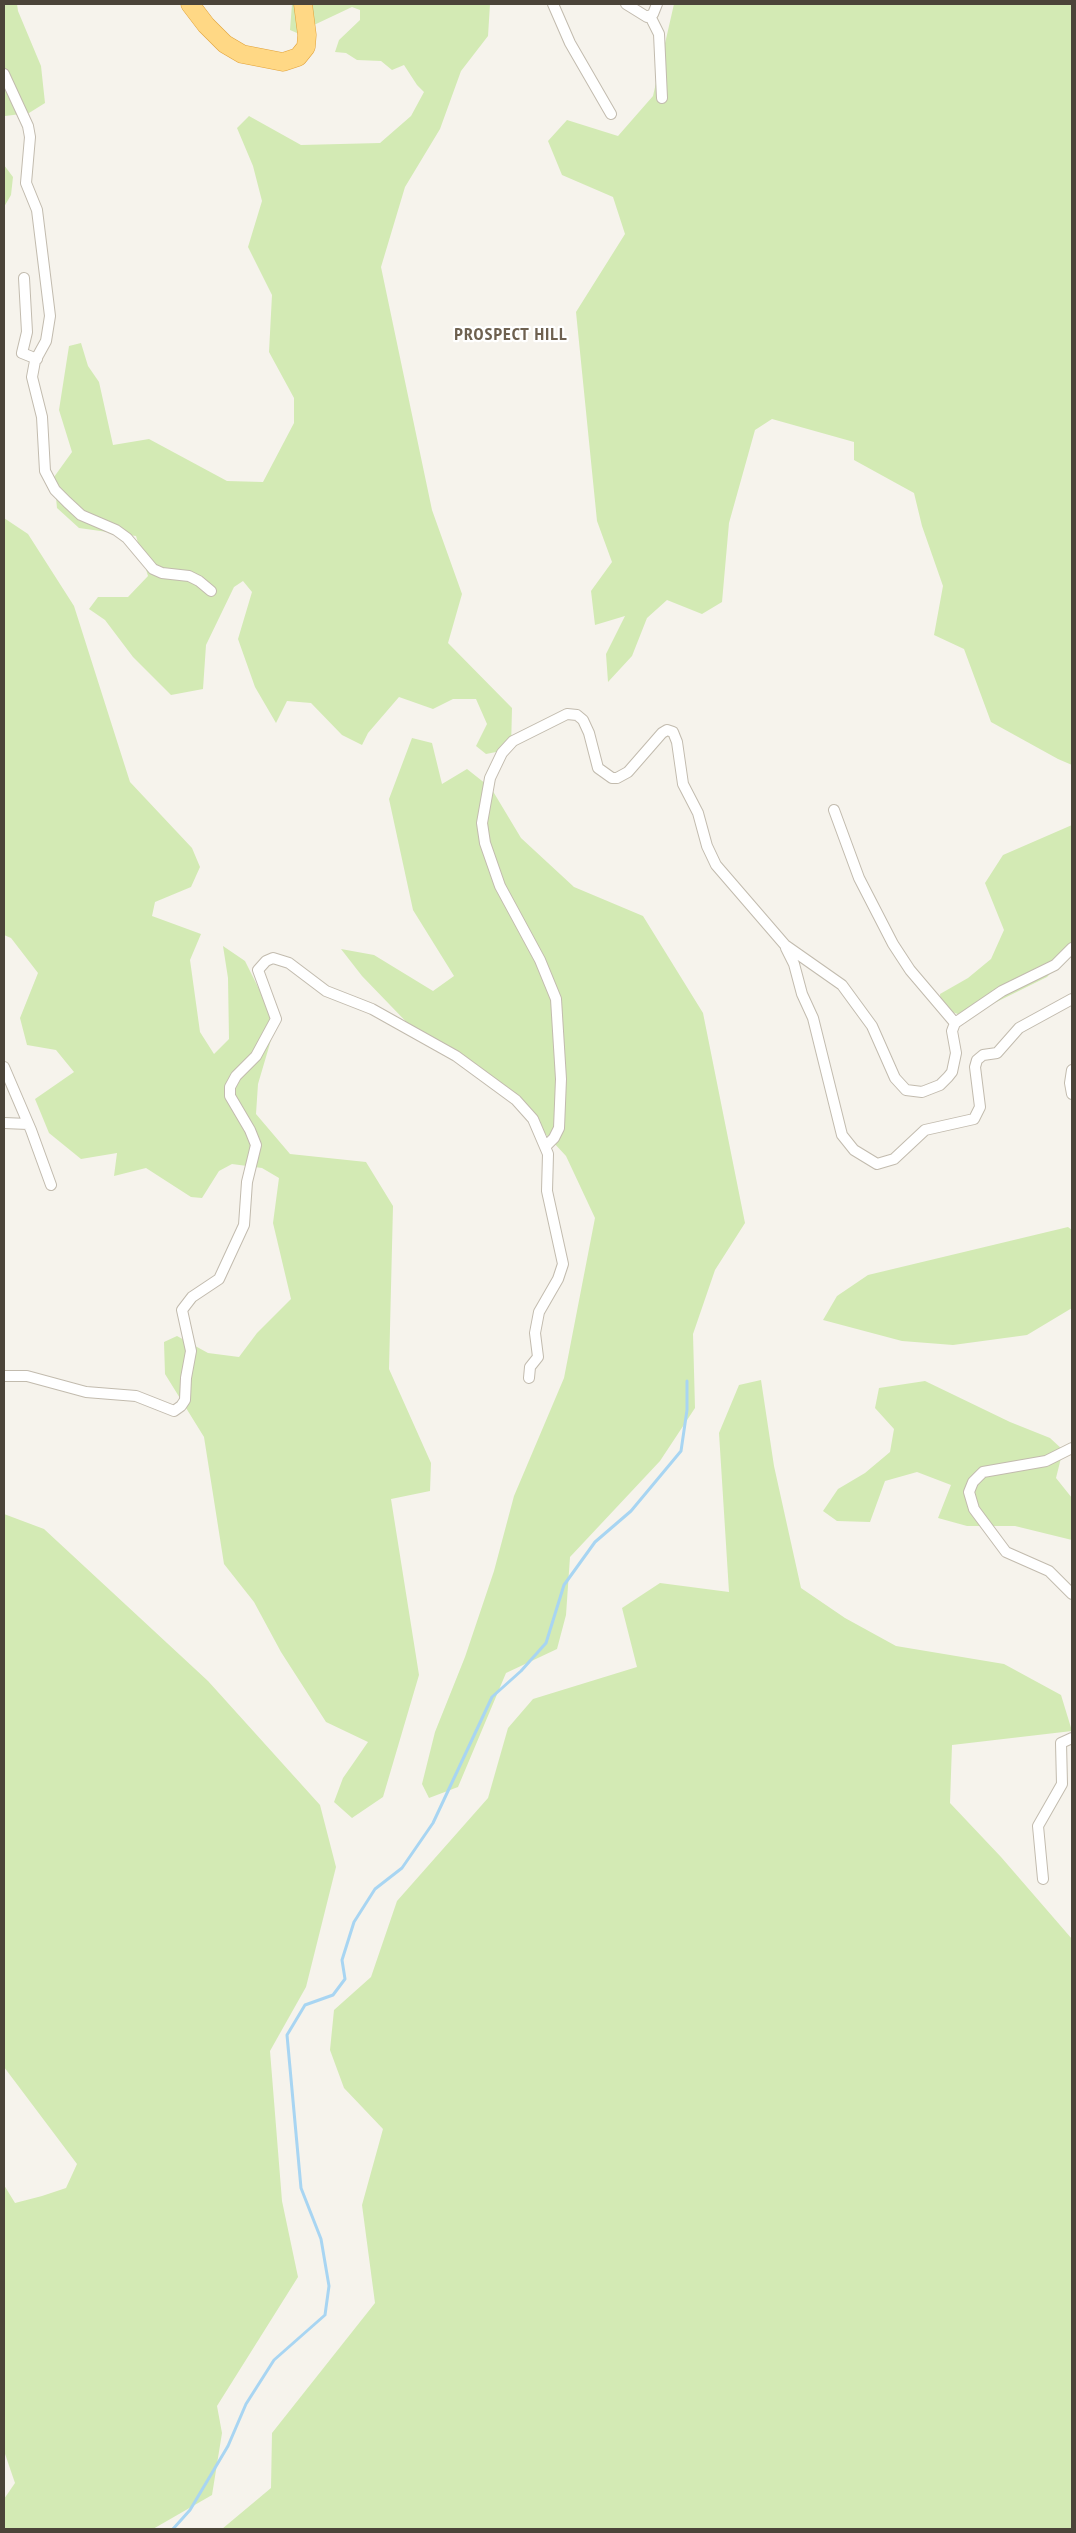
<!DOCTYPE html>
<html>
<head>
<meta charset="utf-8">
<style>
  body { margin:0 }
  #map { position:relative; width:1076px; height:2533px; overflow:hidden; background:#f6f3ec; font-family:"PT Sans Narrow",sans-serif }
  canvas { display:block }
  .frame { position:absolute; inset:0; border:5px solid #4b4439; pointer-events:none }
</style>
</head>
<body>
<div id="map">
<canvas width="1076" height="2533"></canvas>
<div class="frame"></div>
</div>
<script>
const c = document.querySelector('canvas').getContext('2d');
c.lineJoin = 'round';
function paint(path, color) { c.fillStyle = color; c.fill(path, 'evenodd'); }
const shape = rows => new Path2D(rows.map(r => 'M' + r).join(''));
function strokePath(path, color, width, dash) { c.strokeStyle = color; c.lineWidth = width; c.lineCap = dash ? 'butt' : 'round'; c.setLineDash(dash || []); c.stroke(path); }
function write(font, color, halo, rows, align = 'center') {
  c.font = font + ' "PT Sans Narrow",sans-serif'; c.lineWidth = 4.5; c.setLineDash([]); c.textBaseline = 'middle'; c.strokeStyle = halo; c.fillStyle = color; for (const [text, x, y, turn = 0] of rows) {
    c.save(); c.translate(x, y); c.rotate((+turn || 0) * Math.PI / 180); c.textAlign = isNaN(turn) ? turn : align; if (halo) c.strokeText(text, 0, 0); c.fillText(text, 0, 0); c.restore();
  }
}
paint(shape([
  [4,4,17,4,18,11,41,66,45,103,29,113,5,116,4,113],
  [292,4,490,4,488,36,461,71,440,129,405,187,381,267,432,510,462,594,448,643,512,708,511,749,486,754,476,746,487,724,476,699,453,699,433,709,399,697,368,733,362,745,342,735,311,703,287,701,276,723,255,687,238,639,252,592,243,581,234,587,206,645,203,689,171,695,133,657,105,620,89,609,98,597,128,597,148,576,136,536,79,528,57,508,54,477,72,452,59,410,69,346,81,343,88,366,99,382,113,445,149,439,227,481,263,482,294,423,294,398,269,352,272,295,248,247,262,201,253,166,237,128,249,116,301,145,380,143,411,116,424,92,417,85,404,65,392,70,381,61,357,60,346,53,335,52,339,40,360,20,360,10,352,7,297,33,290,30],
  [674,4,1072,4,1072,765,1058,759,991,722,964,649,934,635,943,586,922,526,914,493,854,460,854,442,772,419,755,430,729,523,722,602,702,614,667,600,647,618,632,656,608,682,606,654,625,616,595,625,591,591,612,562,597,521,576,312,625,234,613,197,562,175,548,141,567,120,618,136,653,96],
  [4,165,13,177,11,195,4,207],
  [4,518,28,534,74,606,130,782,192,848,200,867,191,887,155,902,152,916,201,934,190,960,200,1032,214,1054,229,1039,228,978,223,946,245,961,276,1023,258,1084,256,1114,290,1154,366,1162,393,1206,389,1369,431,1463,430,1491,391,1499,419,1675,383,1797,352,1818,334,1802,343,1778,368,1742,326,1722,281,1652,254,1602,224,1564,204,1437,165,1374,164,1342,177,1336,208,1353,239,1357,257,1333,291,1299,273,1223,279,1178,262,1168,232,1164,219,1171,202,1198,191,1197,146,1168,114,1176,117,1153,81,1159,49,1133,35,1099,74,1072,56,1050,27,1045,20,1018,38,973,11,938,4,935],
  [412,738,432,743,442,784,467,769,491,788,521,838,574,887,643,916,703,1013,745,1223,715,1270,693,1334,695,1408,660,1461,570,1557,566,1615,557,1649,506,1673,458,1787,429,1798,422,1784,435,1732,465,1657,494,1571,514,1496,564,1378,595,1218,566,1156,515,1101,418,1034,362,976,341,949,374,955,433,991,454,976,413,910,389,799],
  [1072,825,1072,951,1047,977,966,1017,941,1008,940,994,968,978,991,959,1004,930,985,883,1003,855],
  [1068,1227,1072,1230,1072,1308,1027,1335,953,1345,902,1341,823,1320,837,1296,868,1275],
  [761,1380,774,1466,801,1588,845,1618,896,1646,1004,1664,1061,1695,1072,1731,952,1745,950,1803,1001,1857,1072,1939,1072,2529,222,2529,271,2488,272,2433,375,2303,362,2205,383,2129,344,2088,330,2050,334,2010,371,1977,397,1901,488,1798,508,1728,533,1699,637,1667,622,1608,660,1583,729,1592,719,1433,739,1385],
  [925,1381,1010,1422,1050,1438,1063,1450,1056,1478,1072,1498,1072,1540,1015,1526,967,1526,938,1518,951,1485,917,1472,885,1481,870,1522,837,1521,823,1511,838,1489,865,1473,890,1452,894,1429,875,1408,879,1388],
  [4,1514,44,1529,208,1681,320,1805,336,1867,306,1987,270,2051,282,2201,298,2277,217,2406,222,2433,212,2495,153,2529,4,2529,4,2499,15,2483,4,2451,4,2185,15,2203,42,2196,66,2188,77,2164,4,2067]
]), '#d3eab4');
strokePath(shape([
  [173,2529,190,2510,228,2446,246,2404,274,2360,325,2315,329,2286,321,2239,301,2188,287,2035,305,2005,333,1995,345,1979,342,1960,354,1922,375,1889,402,1868,433,1823,492,1697,521,1671,546,1643,564,1585,595,1542,631,1511,681,1451,687,1410,687,1381]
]), '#a8d5f2', 3);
const minor = shape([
  [553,4,570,43,611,114],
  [626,4,647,17,653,14,657,4],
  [650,16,659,34,662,98],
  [4,74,28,126,30,137,26,183,37,210,50,316,46,341,35,361,32,377,42,417,45,471,55,490,67,502,81,515,116,530,127,538,153,569,162,573,189,576,199,581,211,591],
  [24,278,27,332,22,353,37,359],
  [834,810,859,878,893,944,910,970,955,1023],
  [786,948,794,964,802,994,813,1018,842,1135,854,1150,877,1164,894,1159,925,1130,974,1119,980,1107,975,1067,977,1060,983,1055,997,1053,1019,1028,1072,999],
  [4,1067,31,1130,51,1185],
  [1072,1070,1070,1083,1072,1094],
  [4,1123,28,1124],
  [546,1146,554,1138,559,1128,561,1079,556,999,540,960,500,886,485,843,482,823,490,778,502,753,513,741,567,714,577,715,583,720,589,733,598,768,612,778,617,778,628,772,662,733,667,730,673,732,677,742,683,784,698,813,707,846,716,865,785,945,842,985,872,1026,895,1078,906,1090,922,1092,940,1085,948,1077,952,1072,956,1053,952,1031,955,1023,1002,991,1055,965,1072,948],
  [4,1376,27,1376,86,1392,136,1396,174,1411,181,1406,185,1400,186,1378,191,1351,182,1310,192,1297,219,1279,244,1225,247,1182,256,1145,250,1130,230,1096,230,1087,236,1076,256,1056,276,1019,258,970,266,961,273,958,289,963,326,991,372,1009,456,1056,516,1100,533,1119,548,1154,547,1191,563,1264,558,1279,539,1312,535,1333,538,1357,530,1367,529,1378],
  [1072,1448,1046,1461,983,1472,973,1482,969,1492,974,1509,1006,1552,1049,1571,1072,1594],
  [1043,1879,1038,1826,1062,1784,1061,1743,1072,1738]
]);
const trunk = shape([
  [190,4,206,25,225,44,242,54,283,62,298,57,306,47,307,35,303,4]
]);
strokePath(minor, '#c2bbae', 12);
strokePath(trunk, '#e1a23b', 19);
strokePath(minor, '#fff', 10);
strokePath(trunk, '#ffd885', 18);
c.letterSpacing = '1px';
write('bold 18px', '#6e6150', '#fff', [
  ["PROSPECT HILL",511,335]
]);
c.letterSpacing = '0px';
</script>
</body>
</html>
